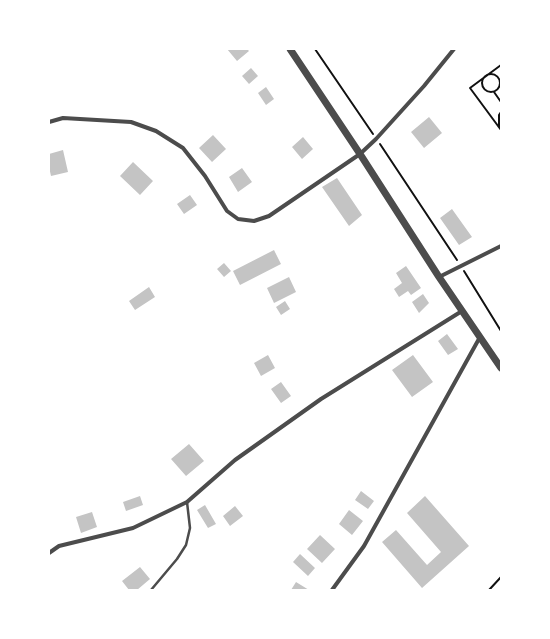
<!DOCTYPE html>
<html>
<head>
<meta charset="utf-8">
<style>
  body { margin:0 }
  #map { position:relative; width:550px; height:639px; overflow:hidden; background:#fff; font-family:Barlow,sans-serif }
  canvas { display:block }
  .frame { position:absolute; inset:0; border:50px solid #fff; pointer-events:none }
</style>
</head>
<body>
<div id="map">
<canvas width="550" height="639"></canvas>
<div class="frame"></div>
</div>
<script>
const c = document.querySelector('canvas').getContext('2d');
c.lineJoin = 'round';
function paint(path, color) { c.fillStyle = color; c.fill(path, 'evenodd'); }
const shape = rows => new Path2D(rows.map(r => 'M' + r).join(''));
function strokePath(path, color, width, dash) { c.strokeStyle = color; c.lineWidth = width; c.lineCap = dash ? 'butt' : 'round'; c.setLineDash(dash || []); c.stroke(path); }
paint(shape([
  [227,49,247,49,249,51,237,61],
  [251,68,258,76,249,84,242,76],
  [266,87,274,99,266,105,258,93],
  [429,117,442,133,424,148,411,132],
  [213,135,226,149,212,162,199,148],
  [303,137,313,149,302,159,292,147],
  [63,150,68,172,51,176,49,167,49,154],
  [133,162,153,181,140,195,120,176],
  [242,168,252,182,238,192,229,177],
  [337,178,362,215,349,226,322,187],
  [190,195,197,205,184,214,177,204],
  [452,209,472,237,459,245,440,218],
  [274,250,281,264,240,285,233,271],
  [224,263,231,271,224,277,217,269],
  [406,266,421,288,411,295,408,291,399,297,394,289,402,283,396,273],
  [289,277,296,292,274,303,267,288],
  [149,287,155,297,135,310,129,301],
  [423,294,429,303,419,313,412,302],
  [285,301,290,309,281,315,276,307],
  [447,334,458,349,448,355,438,341],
  [268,355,275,368,261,376,254,363],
  [413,355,433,382,412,397,392,370],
  [281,382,291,396,281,403,271,389],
  [189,444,204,461,186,476,171,459],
  [361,491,374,501,368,509,355,500],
  [140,496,143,505,126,511,123,502],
  [425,496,469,546,422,588,382,542,396,530,427,565,441,552,407,513],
  [205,505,216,524,208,528,197,510],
  [235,506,243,516,230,526,223,516],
  [349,510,363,521,352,535,339,524],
  [92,512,97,527,81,533,76,517],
  [320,535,335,549,322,563,307,549],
  [300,554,315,568,308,576,293,562],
  [140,567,150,579,137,590,129,590,122,581],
  [296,582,309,590,291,590]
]), '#c4c4c4');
strokePath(shape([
  [315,49,373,134],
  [501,65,470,88,501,130],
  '482 83a9 9 0 1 1 18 0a9 9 0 1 1-18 0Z',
  [494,92,501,102],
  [501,128,499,125,499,115,501,112],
  [380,144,457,260],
  [464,271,501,331],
  [489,590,501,577]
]), '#111', 2);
strokePath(shape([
  [151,590,177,559,186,545,190,528,187,502]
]), '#4c4c4c', 2.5);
strokePath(shape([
  [49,122,63,118,131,122,156,131,183,148,205,176,227,211,238,219,254,221,269,216,360,154,376,139,424,86,454,49],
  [439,277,501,246],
  [49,553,59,546,133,528,187,502,235,460,321,399,462,311],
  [332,590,364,546,480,337]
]), '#4c4c4c', 4);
strokePath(shape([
  [290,49,360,154,439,277,501,368]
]), '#4c4c4c', 7);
</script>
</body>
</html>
